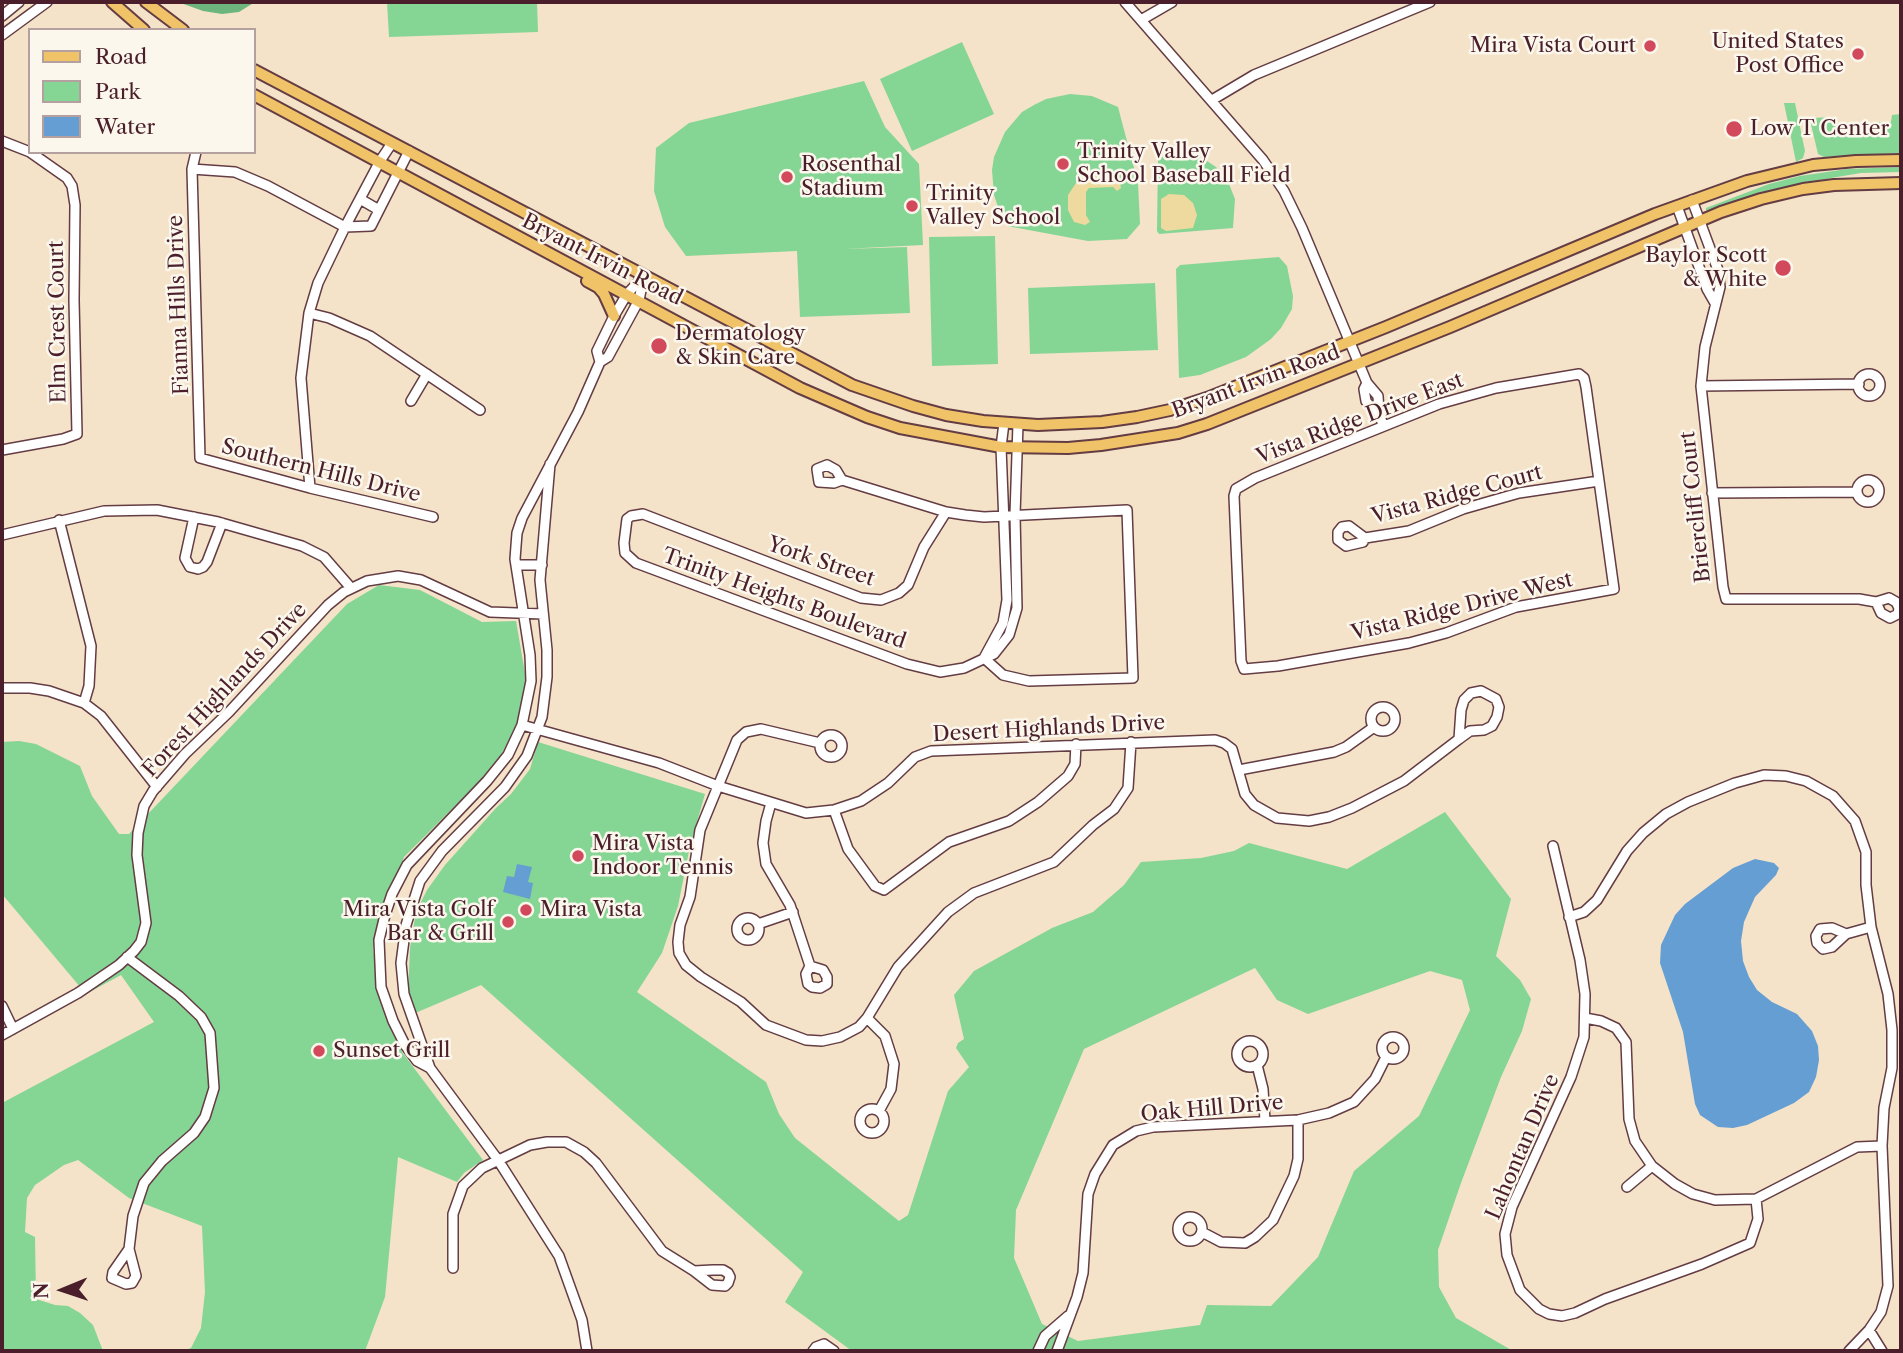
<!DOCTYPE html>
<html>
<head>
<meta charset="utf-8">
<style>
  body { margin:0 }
  #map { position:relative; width:1903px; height:1353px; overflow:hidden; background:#f4e3c8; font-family:"Libre Caslon Text",serif }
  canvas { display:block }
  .frame { position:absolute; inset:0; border:4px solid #4a1f2b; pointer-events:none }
  .legend { position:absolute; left:28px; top:28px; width:228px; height:126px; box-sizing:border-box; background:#fbf7ec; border:2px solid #b4a19f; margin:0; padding:9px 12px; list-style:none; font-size:21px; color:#4a1f2b }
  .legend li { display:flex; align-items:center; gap:14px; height:35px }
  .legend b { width:35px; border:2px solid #b4a19f }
  .north { position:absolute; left:28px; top:1255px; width:70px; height:70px; -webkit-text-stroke:5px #fbf7ec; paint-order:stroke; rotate:268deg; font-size:19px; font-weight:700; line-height:28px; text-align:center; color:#4a1f2b }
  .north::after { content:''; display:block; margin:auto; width:24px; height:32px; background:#4a1f2b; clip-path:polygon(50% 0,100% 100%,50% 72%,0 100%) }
</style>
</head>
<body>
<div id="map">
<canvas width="1903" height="1353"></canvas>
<div class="frame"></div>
<ul class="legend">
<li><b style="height:9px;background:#f0c369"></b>Road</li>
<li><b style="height:19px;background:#85d595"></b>Park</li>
<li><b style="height:19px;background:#649ed3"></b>Water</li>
</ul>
<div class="north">N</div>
</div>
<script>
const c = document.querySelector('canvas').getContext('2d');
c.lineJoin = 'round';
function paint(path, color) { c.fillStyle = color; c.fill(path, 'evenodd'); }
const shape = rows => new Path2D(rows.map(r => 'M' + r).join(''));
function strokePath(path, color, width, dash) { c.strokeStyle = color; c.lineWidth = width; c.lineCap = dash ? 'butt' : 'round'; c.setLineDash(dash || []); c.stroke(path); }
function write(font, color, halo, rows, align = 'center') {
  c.font = font + ' "Libre Caslon Text",serif'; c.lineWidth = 5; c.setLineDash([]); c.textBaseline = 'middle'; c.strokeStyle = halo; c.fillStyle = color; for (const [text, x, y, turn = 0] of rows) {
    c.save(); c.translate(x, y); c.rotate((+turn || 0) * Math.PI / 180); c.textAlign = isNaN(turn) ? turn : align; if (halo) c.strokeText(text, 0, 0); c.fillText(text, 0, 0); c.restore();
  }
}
paint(shape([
  [387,2,537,2,538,32,389,37],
  [962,42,994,114,912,151,880,79],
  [864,81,885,127,919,164,923,245,843,249,907,247,910,313,800,317,797,251,686,256,665,227,654,191,656,148,689,123],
  [1070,94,1092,96,1118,107,1138,183,1140,224,1127,239,1088,241,1007,226,1000,213,994,195,992,170,994,157,1005,132,1022,112,1034,105,1046,99],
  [1784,103,1795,103,1805,151,1803,158,1796,162],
  [1901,114,1901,153,1824,157,1818,154,1810,120,1812,118,1835,117,1836,123,1891,122,1892,115],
  [1173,155,1189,155,1204,159,1216,167,1227,179,1235,199,1233,228,1159,234,1157,231,1158,158],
  [1901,167,1901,172,1861,173,1831,178,1759,194,1715,209,1706,210,1706,208,1769,184,1800,176,1847,169],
  [995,236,998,364,932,366,929,237],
  [1279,257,1287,266,1293,296,1292,309,1281,328,1271,339,1246,357,1200,375,1179,378,1176,269,1180,265],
  [1155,283,1158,350,1030,354,1028,288],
  [379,585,420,590,482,622,516,621,526,679,519,722,495,766,404,857,380,922,373,949,378,985,402,1052,483,1160,464,1173,457,1182,398,1157,385,1297,365,1351,183,1351,191,1348,201,1328,205,1292,202,1226,129,1198,78,1160,64,1165,35,1185,27,1198,25,1232,35,1237,36,1299,55,1305,68,1306,80,1313,93,1325,103,1351,2,1351,2,1103,154,1022,121,975,86,994,2,894,2,742,19,741,36,744,80,766,92,796,119,834,129,834,347,604],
  [538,742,705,794,690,846,678,906,662,953,637,992,766,1082,779,1114,795,1138,899,1221,908,1215,948,1091,969,1067,956,1048,958,1043,964,1039,954,995,974,971,1052,928,1093,912,1124,885,1141,862,1201,858,1234,851,1249,843,1347,869,1445,812,1511,899,1496,956,1520,980,1531,999,1522,1031,1501,1077,1461,1183,1438,1250,1439,1287,1456,1318,1513,1351,852,1351,785,1302,803,1272,481,985,413,1014,408,995,410,948,416,912,427,890,445,865,496,808,511,794,530,769],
  [1255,968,1277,1000,1308,1014,1430,971,1462,980,1470,1010,1419,1116,1354,1171,1318,1257,1271,1306,1207,1305,1200,1325,1078,1341,1042,1324,1014,1258,1016,1210,1084,1049]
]), '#85d595');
paint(shape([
  [178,2,255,2,239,12,222,14,203,11]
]), '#6cb67e');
paint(shape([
  [1094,170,1106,170,1118,173,1121,188,1117,191,1113,187,1089,188,1086,192,1086,215,1090,222,1085,225,1074,222,1068,210,1068,195,1078,180],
  [1169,194,1184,195,1193,203,1197,215,1193,228,1166,231,1161,228,1161,199]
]), '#eeda9e');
paint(shape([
  [1755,859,1774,863,1779,868,1776,875,1755,897,1744,922,1741,941,1743,961,1749,977,1757,990,1772,1002,1797,1014,1812,1031,1818,1046,1819,1060,1816,1077,1809,1092,1794,1103,1747,1125,1733,1128,1718,1127,1700,1115,1695,1104,1683,1032,1660,963,1661,945,1675,915,1685,904,1733,868],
  [517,864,532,867,528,882,533,883,530,899,503,892,507,876,514,877]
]), '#649ed3');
const minor = shape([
  [1125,2,1263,160,1284,191,1302,228,1367,383,1378,396,1379,413,1383,425],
  [2,16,19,2],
  [1141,20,1172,2],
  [2,35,47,2],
  [1212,100,1254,75,1430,2],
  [2,141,30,152],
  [196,152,192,169,200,458,310,488,433,517],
  [192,169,235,172,268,186,345,227],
  [360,199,379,210],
  [1692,200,1718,270,1720,287,1705,347,1701,386,1723,587,1726,599,1859,599,1876,602],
  [1677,206,1707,289,1715,303],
  [345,227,371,226,409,151],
  [309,313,329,318,370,336,480,410],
  [600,362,597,351,614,316,627,294,643,277],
  [1579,374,1584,378,1586,387,1614,589,1516,607,1446,633,1409,643,1278,666,1244,669,1241,661,1234,496,1236,489,1255,478,1439,404,1496,388,1579,374],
  '1858 385a11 11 0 1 1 22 0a11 11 0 1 1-22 0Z',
  [1367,383,1364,389,1366,401,1373,410,1379,413],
  [1701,386,1859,384],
  [411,401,427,374],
  [2,450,63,439,77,434,74,300,75,205,72,186,67,178,30,152],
  [550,464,540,580,547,650,547,677,542,717,527,756,505,787,442,851,420,881,406,925,401,963,404,994,430,1068,498,1160,559,1256,582,1320,587,1351],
  [827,465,836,470,842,480,834,483,819,482,817,469,827,465],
  [842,480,946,512,965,515,984,517,1127,510,1133,678,1029,681,1003,675,984,658],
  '1857 491a11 11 0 1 1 22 0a11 11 0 1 1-22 0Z',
  [310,488,301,378,309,313,318,283,345,227,380,161,392,143],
  [1712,493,1857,492],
  [946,512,924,547,908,585,899,593,881,600,861,598,643,514,631,516,627,519,624,543,625,553,636,563,907,664,940,672,964,668,994,654,1009,635,1017,608,1015,515,1018,424],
  [194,517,185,558,190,567,198,569,203,567,207,562,222,523],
  [59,520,91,646,89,686,84,703],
  [1349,526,1365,538,1363,542,1346,546,1338,540,1338,532,1342,527,1349,526],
  [2,535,104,511,157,510,218,522,302,546,324,557,351,588],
  [1365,538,1409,531,1463,509,1519,493,1599,481],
  [516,565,542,565],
  [1889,598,1896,602,1899,608,1898,614,1890,618,1881,613,1876,602,1889,598],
  [984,658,1003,623,1007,600,1001,447,1004,423],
  [2,688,30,688,49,691,84,703,101,716,157,787],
  [1481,691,1496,699,1499,707,1497,717,1492,726,1484,730,1470,731,1459,739,1461,710,1464,700,1471,693,1481,691],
  '1371 719a12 12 0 1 1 24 0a12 12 0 1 1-24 0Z',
  [522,725,659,763,718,786,806,813,834,810,861,801,888,783,915,757,931,751,1215,740,1224,743,1232,749,1245,794,1254,805,1277,818,1309,821,1329,817,1352,808,1404,781,1459,739],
  '820 746a11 11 0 1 1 22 0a11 11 0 1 1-22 0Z',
  [820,743,761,729,746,732,737,740,700,830,690,897,680,925,678,942,679,953,686,965,701,977,741,1002,766,1025,806,1040,822,1041,840,1037,859,1027,867,1018,898,967,948,912,974,893,1054,862,1093,825,1114,809,1128,788,1131,742],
  [1239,770,1334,752,1346,747,1374,727],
  [771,803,766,821,763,843,766,864,790,905,810,966],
  [834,810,848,849,875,886,884,890,949,842,1009,821,1038,802,1068,776,1075,764,1076,744],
  [1553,846,1580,960,1585,994,1584,1037,1571,1077,1512,1207,1505,1234,1507,1255,1520,1290,1539,1309,1549,1314,1562,1316,1575,1313,1605,1299,1702,1264,1750,1243,1758,1219,1756,1199],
  [1569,917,1584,912,1597,900,1627,851,1643,833,1666,814,1688,802,1735,783,1764,775,1786,776,1806,781,1833,796,1855,821,1866,852,1866,885,1871,927,1888,994,1892,1030,1892,1068,1884,1108,1882,1146,1888,1286,1881,1312,1869,1330,1849,1351],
  '737 929a11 11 0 1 1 22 0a11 11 0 1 1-22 0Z',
  [758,924,793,912],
  [1846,934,1832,947,1823,949,1817,943,1816,936,1820,929,1832,928,1846,934,1871,927],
  [127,957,179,996,201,1017,210,1033,214,1088,205,1117,194,1133,162,1161,144,1183,133,1216,129,1249],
  [810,966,823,970,827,977,827,984,820,988,812,987,808,984,806,974,810,966],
  [2,1006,13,1029],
  [867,1018,885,1036,894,1064,891,1089,879,1111],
  [1585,1018,1601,1021,1616,1028,1626,1042,1629,1119,1635,1141,1652,1166,1675,1184,1693,1194,1715,1200,1756,1199,1857,1147,1882,1146],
  [2,1035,78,993,119,965,134,951,141,942,146,923,137,855,138,833,144,806,153,791,185,754,229,712,328,605,344,592,367,581,398,576,421,580,490,612,543,614],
  '1382 1048a11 11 0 1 1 22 0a11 11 0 1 1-22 0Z',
  '1237 1054a13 13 0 1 1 26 0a13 13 0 1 1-26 0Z',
  [1257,1065,1263,1089,1265,1121],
  [430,1068,417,1061,405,1045,393,1021,381,987,379,940,385,915,392,894,407,865,487,781,508,755,522,725,531,681,530,655,515,559,517,533,522,518,578,412,600,362,608,357,639,300,644,276],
  '860 1121a12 12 0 1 1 24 0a12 12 0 1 1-24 0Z',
  [1627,1187,1652,1166],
  '1178 1229a12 12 0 1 1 24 0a12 12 0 1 1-24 0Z',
  [1202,1232,1221,1242,1245,1243,1255,1237,1273,1220,1294,1176,1298,1159,1298,1120],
  [129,1249,136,1276,132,1283,126,1284,112,1278,113,1272,129,1249],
  [453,1268,453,1214,463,1186,482,1168,530,1145,547,1142,566,1142,584,1152,596,1163,662,1251,694,1271],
  [713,1270,723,1270,728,1273,730,1277,728,1283,725,1286,712,1285,694,1271,713,1270],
  [1869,1330,1882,1351],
  [813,1351,816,1347,824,1344,834,1351],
  [1038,1351,1045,1336,1068,1316],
  [1057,1351,1077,1297,1083,1273,1088,1194,1095,1174,1113,1145,1136,1131,1153,1127,1298,1120,1329,1113,1354,1102,1375,1079,1386,1057]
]);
const major = shape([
  [112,2,144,30],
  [146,2,183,30],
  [254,70,852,385,913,406,946,415,983,421,1038,425,1102,422,1137,417,1170,410,1207,398,1386,327,1655,214,1747,181,1813,165,1856,161,1901,160],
  [254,95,800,388,867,417,900,428,1001,447,1068,448,1101,445,1178,433,1207,424,1450,327,1721,212,1761,199,1803,189,1834,185,1901,183],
  [587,281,598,287,604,294,614,316]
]);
strokePath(minor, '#643c43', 12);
strokePath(major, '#643c43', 14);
strokePath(minor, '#fff', 9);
strokePath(major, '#f0c369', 10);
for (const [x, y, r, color] of [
  [1650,46,7,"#d1495b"],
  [1858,54,7,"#d1495b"],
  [1734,129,9,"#d1495b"],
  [1063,164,7,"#d1495b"],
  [787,177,7,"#d1495b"],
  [912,206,7,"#d1495b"],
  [1783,268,9,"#d1495b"],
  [659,346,9,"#d1495b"],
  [578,856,7,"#d1495b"],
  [526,910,7,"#d1495b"],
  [508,922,7,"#d1495b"],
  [319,1051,7,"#d1495b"]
]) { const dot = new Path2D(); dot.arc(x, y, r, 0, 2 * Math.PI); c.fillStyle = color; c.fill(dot); strokePath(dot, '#fbf7ec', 2.5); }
write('21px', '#4a1f2b', '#fbf7ec', [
  ["United States",1844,42,"right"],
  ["Post Office",1844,66,"right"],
  ["Mira Vista Court",1636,46,"right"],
  ["Low T Center",1750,129],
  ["Trinity Valley",1077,152],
  ["School Baseball Field",1077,176],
  ["Rosenthal",801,165],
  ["Stadium",801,189],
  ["Trinity",926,194],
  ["Valley School",926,218],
  ["Baylor Scott",1767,256,"right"],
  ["& White",1767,280,"right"],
  ["Dermatology",675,334],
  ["& Skin Care",675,358],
  ["Mira Vista",592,844],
  ["Indoor Tennis",592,868],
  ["Mira Vista Golf",494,910,"right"],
  ["Bar & Grill",494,934,"right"],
  ["Mira Vista",540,910],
  ["Sunset Grill",333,1051]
], 'left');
write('21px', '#4a1f2b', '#fbf7ec', [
  ["Bryant Irvin Road",602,260,27],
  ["Fianna Hills Drive",179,305,-92],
  ["Elm Crest Court",58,322,-91],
  ["Bryant Irvin Road",1256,382,-20],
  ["Vista Ridge Drive East",1360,419,-21],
  ["Southern Hills Drive",321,471,14],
  ["Vista Ridge Court",1457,495,-15],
  ["Briercliff Court",1696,507,-96],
  ["York Street",821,562,19],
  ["Trinity Heights Boulevard",784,599,20],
  ["Vista Ridge Drive West",1462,607,-14],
  ["Forest Highlands Drive",225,690,-47],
  ["Desert Highlands Drive",1049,729,-3],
  ["Oak Hill Drive",1212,1109,-5],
  ["Lahontan Drive",1523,1147,-67]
]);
</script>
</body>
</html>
